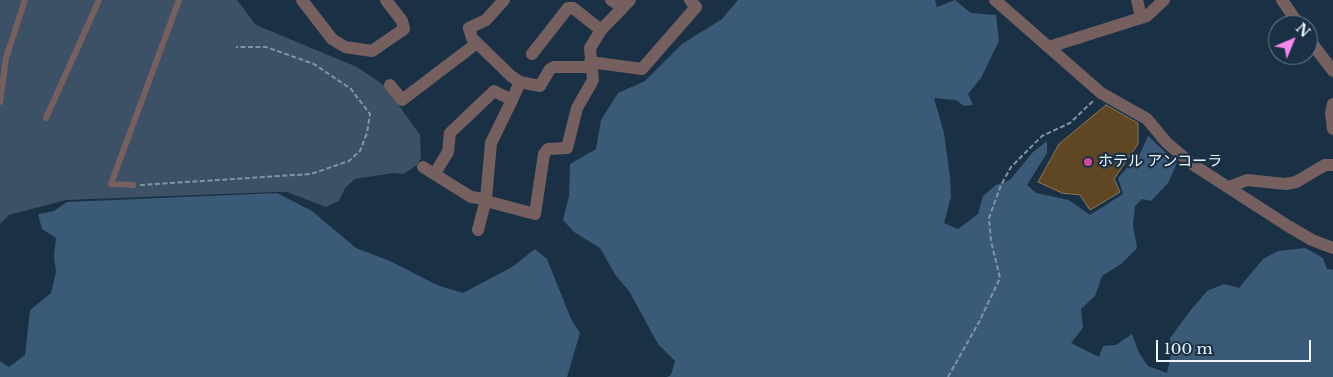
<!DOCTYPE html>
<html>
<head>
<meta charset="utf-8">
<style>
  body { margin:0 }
  #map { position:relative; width:1333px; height:377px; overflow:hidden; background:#1a3045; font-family:"Libre Baskerville",serif }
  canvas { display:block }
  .north { position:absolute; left:1268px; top:15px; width:50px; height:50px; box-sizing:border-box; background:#1a3045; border:1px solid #6e7f8f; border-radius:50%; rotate:45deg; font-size:14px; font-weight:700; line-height:20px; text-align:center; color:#edf5fe }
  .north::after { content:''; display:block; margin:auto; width:18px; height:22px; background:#f788eb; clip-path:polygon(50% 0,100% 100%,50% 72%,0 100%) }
  .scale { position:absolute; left:1156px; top:340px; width:155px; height:22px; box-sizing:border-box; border:2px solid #edf5fe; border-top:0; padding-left:6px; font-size:15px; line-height:18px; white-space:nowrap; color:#edf5fe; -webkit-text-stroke:4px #1a3045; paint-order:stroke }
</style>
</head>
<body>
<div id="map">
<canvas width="1333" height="377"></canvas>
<div class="north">N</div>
<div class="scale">100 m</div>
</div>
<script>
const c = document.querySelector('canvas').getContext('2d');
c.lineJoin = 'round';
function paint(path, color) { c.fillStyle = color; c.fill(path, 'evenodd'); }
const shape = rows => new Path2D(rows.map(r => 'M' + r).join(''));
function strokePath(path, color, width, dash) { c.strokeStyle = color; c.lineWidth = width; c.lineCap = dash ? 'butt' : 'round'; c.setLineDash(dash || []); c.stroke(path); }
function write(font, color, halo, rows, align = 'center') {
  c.font = font + ' "Libre Baskerville","Noto Sans JP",serif'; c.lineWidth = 4.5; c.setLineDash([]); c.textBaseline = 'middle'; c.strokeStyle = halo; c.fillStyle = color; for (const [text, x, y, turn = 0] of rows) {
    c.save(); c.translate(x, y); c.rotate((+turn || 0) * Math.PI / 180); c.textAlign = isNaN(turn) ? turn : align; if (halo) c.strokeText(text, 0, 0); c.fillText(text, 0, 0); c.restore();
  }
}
paint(shape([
  [0,0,237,0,256,25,357,67,385,86,420,135,421,158,417,165,404,174,393,173,355,179,345,188,339,201,326,207,287,192,276,192,66,200,9,215,0,224]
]), '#3c5165');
paint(shape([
  [738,0,935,0,937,7,955,0,971,13,996,15,999,41,981,78,968,94,973,105,964,106,956,100,934,98,944,133,950,177,951,197,944,223,958,229,978,214,983,196,996,185,1010,180,1032,153,1047,141,1047,153,1027,185,1036,193,1069,200,1090,215,1123,194,1118,178,1141,152,1148,136,1177,163,1168,183,1151,201,1142,199,1135,206,1133,225,1137,248,1121,264,1102,276,1095,296,1081,309,1083,328,1071,343,1099,357,1103,346,1116,345,1132,334,1139,353,1148,366,1167,373,1171,355,1170,338,1190,311,1207,291,1224,284,1239,288,1263,259,1278,251,1305,248,1323,258,1327,269,1333,270,1333,377,667,377,671,375,675,361,658,344,629,291,616,276,600,248,574,232,563,220,569,196,570,164,596,149,601,120,618,93,645,81,682,44,722,19],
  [277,193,312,211,356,248,390,261,437,285,463,293,512,267,535,249,547,259,571,319,580,333,567,377,0,377,0,361,9,367,25,355,30,310,51,293,56,272,54,256,56,238,42,229,38,214,54,211,67,202]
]), '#3a5a77');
const building = shape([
  [1106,105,1138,123,1138,144,1114,179,1120,192,1090,210,1080,195,1062,193,1038,182,1059,144,1106,105]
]);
paint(building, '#5f4723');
strokePath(building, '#8b775b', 1);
strokePath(shape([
  [140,185,311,174,349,161,360,151,367,133,370,114,351,89,314,64,266,47,236,47],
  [948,377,979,322,1000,278,991,241,989,218,1001,185,1011,167,1042,136,1070,123,1093,101]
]), '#8493a2', 2, [5, 2.5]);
strokePath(shape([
  [0,102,6,58,25,0],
  [46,118,99,0],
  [133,185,111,184,179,0]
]), '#76605f', 6);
strokePath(shape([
  [302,0,332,39,345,47,372,51,404,29,402,21,386,0],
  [611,0,622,7],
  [995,0,1101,93,1147,119,1167,143,1192,164,1288,226,1312,240,1333,248],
  [1137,0,1141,17],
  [1282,0,1299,25],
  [1308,38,1333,71],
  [477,43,472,38,469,28,486,20,504,0],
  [1049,47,1147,16,1164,0],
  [532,54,568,8,573,8,601,30],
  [590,62,642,69,696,7,690,0],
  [520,82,540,86,550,69,554,67,591,67],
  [390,85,402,100,477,43,511,76,520,82,512,100,494,91,450,133,448,152,435,173],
  [1333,104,1331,113,1333,129],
  [423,167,471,197,486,199,490,202,535,214,544,154,548,149,567,148,577,108,593,80,590,48,601,30,630,0],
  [1229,187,1247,180,1286,184,1296,182,1325,165,1333,165],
  [478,230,486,199,491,143,512,100]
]), '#76605f', 12);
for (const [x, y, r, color] of [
  [1088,162,5,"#d1479c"]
]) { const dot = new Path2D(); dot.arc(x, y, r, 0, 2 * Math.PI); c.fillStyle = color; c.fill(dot); strokePath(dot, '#1a3045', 2); }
write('15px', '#edf5fe', '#1a3045', [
  ["ホテル アンコーラ",1098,162]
], 'left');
</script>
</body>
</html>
